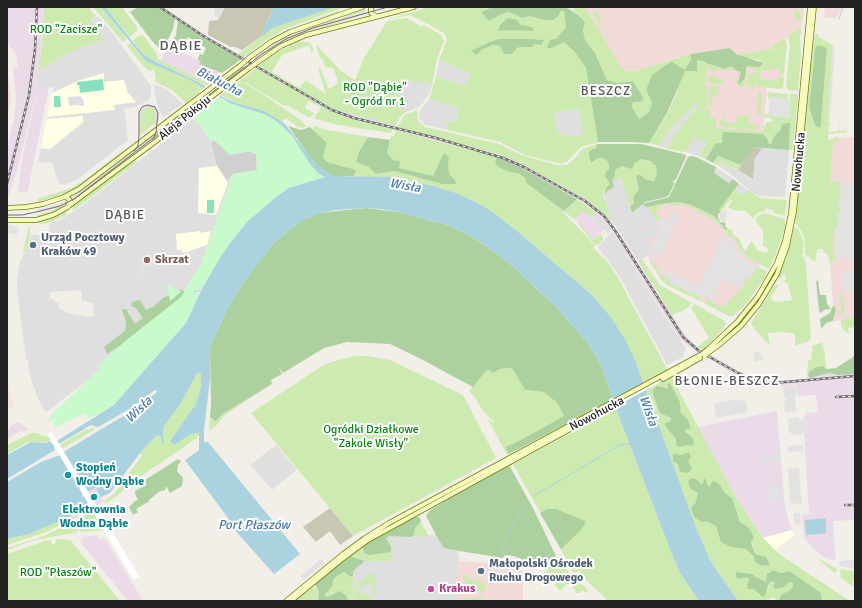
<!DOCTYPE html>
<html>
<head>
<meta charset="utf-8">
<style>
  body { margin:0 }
  #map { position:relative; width:862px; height:608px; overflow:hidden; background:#f2efe9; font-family:Signika,sans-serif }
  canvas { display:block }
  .frame { position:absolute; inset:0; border:8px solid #222; pointer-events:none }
</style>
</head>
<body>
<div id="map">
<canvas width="862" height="608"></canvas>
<div class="frame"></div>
</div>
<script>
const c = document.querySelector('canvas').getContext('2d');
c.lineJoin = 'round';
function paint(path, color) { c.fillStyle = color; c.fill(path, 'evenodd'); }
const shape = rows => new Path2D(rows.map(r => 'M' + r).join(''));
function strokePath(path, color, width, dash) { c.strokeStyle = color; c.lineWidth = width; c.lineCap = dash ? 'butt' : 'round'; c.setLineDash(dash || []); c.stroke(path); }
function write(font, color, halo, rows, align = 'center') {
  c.font = font + ' Signika,sans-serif'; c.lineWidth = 4; c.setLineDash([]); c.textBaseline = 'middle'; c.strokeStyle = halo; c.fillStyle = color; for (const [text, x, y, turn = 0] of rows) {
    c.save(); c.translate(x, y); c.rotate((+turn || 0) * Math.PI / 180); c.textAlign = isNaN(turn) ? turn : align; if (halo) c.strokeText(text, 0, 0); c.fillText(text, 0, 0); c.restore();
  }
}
paint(shape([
  [98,16,115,36,146,79,151,86,151,97,149,100,135,107,124,109,128,139,127,141,78,179,64,185,60,184,58,181,52,163,38,162,41,148,50,149,83,122,83,116,47,119,54,87,38,88,35,77,38,71,69,53,102,40,101,34,91,20],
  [439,60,470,73,466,86,449,80,436,77],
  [401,79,432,84,430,92,423,103,418,107,406,112,399,108],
  [156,85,166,89,183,104,163,117,157,104,154,86],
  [429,99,459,108,456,122,446,120,448,130,426,125,421,120,419,117,420,111],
  [697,102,697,109,692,113,674,136,668,149,659,146,668,132],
  [579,109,583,135,568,137,560,134,557,131,554,113],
  [193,119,203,129,211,141,216,163,233,174,202,262,181,297,88,380,46,412,38,399,28,370,29,369,28,360,26,360,17,289,17,278,21,259,28,248,30,235,46,235,46,230,49,230,50,223,62,219,83,205],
  [81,290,82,301,93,303,94,316,88,317,68,313,58,307,60,303,50,298,50,292],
  [697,133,700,141,708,142,699,156,685,152],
  [762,148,789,150,785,197,759,196,754,194,728,172,719,166,721,163,738,170,753,179,755,157],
  [716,167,733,179,730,183,714,173],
  [621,178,632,214,642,204,647,207,661,228,658,235,654,253,638,261,613,222,604,196,608,190,613,188,615,180],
  [739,184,748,190,743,195,735,190],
  [596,212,613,229,608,234,604,230,603,231,592,217],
  [612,232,666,319,686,348,683,357,667,365,620,277,608,260,599,249,599,246],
  [276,445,297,470,272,490,250,465],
  [428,535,436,535,443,547,447,549,457,551,459,556,458,601,351,601,352,599,353,571,365,561,391,561,386,539,389,536,427,537]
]), '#e0dfdf');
paint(shape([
  [584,7,804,7,804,11,801,29,796,30,784,41,778,41,772,49,736,54,730,48,688,54,637,70,629,71,621,67],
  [825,7,842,7,837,18,827,18,824,17],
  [697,60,784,69,783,80,758,84,758,87,767,88,763,134,700,141],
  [7,66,11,98,7,119],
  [837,136,839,138,855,137,855,320,834,321,830,260,828,256,818,240,827,140,833,139],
  [679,202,714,216,736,241,745,254,761,263,757,271,727,312,704,303,662,279,648,256,654,253,649,240,658,235,661,228,647,207,666,203],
  [458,561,487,563,488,561,514,565,521,570,523,574,523,601,458,601]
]), '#f2dad9');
paint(shape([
  [7,7,44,7,40,58,38,71,35,77,38,87,18,167,7,201,7,147,14,119,16,101,13,66,18,69,16,54,7,42],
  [365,11,366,14,310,30,276,45,267,51,266,49,283,38,302,30],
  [178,18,201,33,249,61,264,50,266,52,252,63,331,108,452,141,512,159,524,165,585,199,607,216,616,228,652,286,689,340,697,347,742,373,751,377,771,381,803,379,825,373,836,368,855,355,855,520,833,521,836,560,831,560,824,557,814,550,804,538,802,515,809,514,804,433,806,433,805,420,804,419,803,417,805,416,805,413,818,412,816,395,798,396,796,384,782,386,771,385,750,380,731,372,696,351,679,338,612,232,613,230,604,219,591,208,582,201,522,168,511,163,457,146,347,117,329,110,250,64,175,122,174,120,247,63,204,38,178,20],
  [169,47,201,61,200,64,222,73,209,84,160,60],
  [41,87,49,87,28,190,27,192,18,192,23,154,38,88],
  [149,104,154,105,158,109,159,115,159,121,157,122,155,111,151,107,146,107,141,113,142,123,140,135,139,136,139,112,142,107],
  [170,123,171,125,134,154,132,152,136,148],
  [130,153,132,155,71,201,70,199],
  [68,200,68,203,62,206,37,213,37,210,55,205],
  [583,210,592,217,603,231,593,240,578,222,574,219],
  [777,411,785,508,792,530,763,538,736,497,698,427],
  [18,422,29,429,24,432,22,430,7,439,7,428,9,429,10,426],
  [101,484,102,485,96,489,104,501,96,506,88,492],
  [84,517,90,527,76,531,73,524],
  [98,535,98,538,106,540,142,599,145,601,128,601,81,543,80,540,83,537]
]), '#ebdbe8');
paint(shape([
  [104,73,104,82,124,80,128,93,136,102,114,105,115,110,47,117,52,93,80,80],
  [83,116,83,122,50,149,41,148,47,119],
  [217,166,228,183,216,215,198,213,199,168],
  [200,231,201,233,211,231,207,245,183,253,181,250,177,250,176,234],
  [792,530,794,535,775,550,763,538]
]), '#ffffe5');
paint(shape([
  [214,140,230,155,249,151,256,154,257,170,233,174,227,180,216,163,211,141]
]), '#d0d0d0');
paint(shape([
  [7,382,14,407,9,408,7,408]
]), '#f3e3dd');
paint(shape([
  [225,7,274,7,267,22,263,35,242,50,235,47,231,47,208,35,209,21,218,20],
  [752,147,762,148,755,158,753,179,738,170],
  [330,508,353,536,340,545,330,531,316,542,303,527]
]), '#c7c7b4');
paint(shape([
  [44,7,90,7,90,9,96,16,91,20,101,34,102,40,69,53,38,71,42,44],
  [93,7,101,7,127,39,123,42],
  [105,7,122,7,137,27,137,31,130,37],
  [274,7,344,7,285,29,266,40,243,58,237,55,263,35,267,21],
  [430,7,493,7,481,12,489,21,502,14,509,12,522,18,529,16,545,20,561,11,564,11,566,27,564,31,547,48,552,48,564,42,574,51,586,68,598,142,581,147,568,161,561,164,525,155,500,142,448,130,445,120,456,122,459,108,429,99,436,77,449,80,466,86,470,73,439,60,447,40,445,34,439,30,410,15,388,19],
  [517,20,521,25,532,27,499,31],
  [499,39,532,39,543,40,537,44,533,44,532,47,521,47,517,48,492,45,481,50],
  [579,109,583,135,568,137,560,134,557,131,554,113],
  [575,7,585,7,621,67,627,71,634,71,690,54,691,59,685,70,697,60,703,61,708,64,717,66,725,69,732,66,735,70,740,71,741,72,738,82,741,84,745,78,747,67,745,85,744,86,739,86,736,83,736,80,739,80,739,71,716,69,715,72,711,71,709,68,707,68,705,85,708,86,706,110,707,110,709,108,711,108,710,118,716,118,716,128,763,132,764,127,765,127,766,122,772,122,771,118,764,117,765,114,789,118,790,93,798,95,793,150,789,150,790,124,782,124,780,131,775,135,770,143,768,143,767,138,763,134,753,134,722,143,716,143,706,159,699,156,708,142,700,141,697,140,697,134,685,152,668,149,674,136,692,113,697,109,697,102,668,132,659,146,649,143,668,113,678,90,646,90,652,103,649,112,639,119,632,107,633,102,641,102,644,99,633,81,617,83,607,80,595,53,585,40,583,30,585,23,582,18,573,11],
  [794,7,799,11,802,21,797,20,794,17],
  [363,8,364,8,365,11,302,30,283,38,266,49,265,48,278,40,298,30],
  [597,10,603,28,610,39,594,16,594,12],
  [338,11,339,12,334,15,285,32,263,44,272,38,288,30],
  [366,14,306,33,284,42,268,52,267,51,284,41,302,33],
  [405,18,407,18,422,27,424,25,441,35,444,41,437,59,432,84,401,79,399,108,406,112,400,117,395,126,341,111,340,112,320,103,258,66,277,52,296,43,301,41,310,43,314,51,311,52,309,45,282,55,272,72,299,88,306,80,326,94,318,69,320,68,321,70,329,89,336,85,338,81,333,68,325,67,322,58,320,59,316,44,341,71,355,80,364,58,387,21],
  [797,29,801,29,802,32,800,36,801,55,798,91,788,90,786,86,790,45,788,36],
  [815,34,818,34,819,37,833,45,828,116,830,117,829,118,828,122,830,123,828,132,839,131,839,122,840,132,841,130,843,132,843,130,846,130,846,132,847,132,847,130,848,132,850,132,828,134,828,140,833,139,837,136,839,141,833,142,830,181,841,182,842,184,842,186,840,186,840,191,841,192,838,206,840,206,840,213,838,213,837,220,839,221,838,227,835,228,834,239,833,251,834,254,836,254,836,258,829,265,830,260,828,256,826,253,824,253,823,249,818,249,817,251,815,262,807,256,805,253,804,237,801,230,795,223,806,100],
  [817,45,821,46,827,50,827,55,821,124,815,125,809,107,815,50],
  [138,36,144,36,157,54,158,59,209,84,207,86,150,59,143,54,133,41],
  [784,40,786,40,787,45,784,73,780,74,779,72,780,70,779,69,761,70,760,79,778,81,779,77,783,76,784,78,783,88,782,89,757,87,758,84,756,84,755,85,752,87,747,87,747,81,748,81,749,78,747,78,748,70,748,73,756,74,756,69,748,67,748,65,760,67,759,60,747,58,737,54,772,49,775,43],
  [130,43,147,61,190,80,204,88,186,103,172,90,156,82,154,69,152,69,151,72,145,68,127,46],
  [256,68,329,110,347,117,393,129,391,133,339,125,315,119,314,118,317,113,318,113,321,108,319,106,308,101,305,108,314,113,310,118,289,106,283,105,246,83,238,82],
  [711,75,715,75,715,78,723,79,724,85,709,83,708,78],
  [237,82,244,83,261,93,301,120,306,126,303,128,298,127,285,118,282,122,261,111,236,103,221,95],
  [710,86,717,86,716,95,718,94,719,87,720,89,719,96,713,95,712,106,709,106,708,104],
  [223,91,201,108,187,122,160,143,161,139,190,115],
  [758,91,762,92,760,116,757,116],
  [769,92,784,94,787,93,788,99,771,97,770,99,768,99,767,93],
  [146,107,151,107,155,110,157,122,140,135,141,113,143,109],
  [417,110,418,121,425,127,499,144,521,155,557,165,567,165,575,158,581,150,597,144,596,148,589,151,598,158,603,158,606,160,609,164,610,184,606,188,603,195,613,222,617,227,607,216,585,199,524,165,498,154,397,127,405,115],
  [724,113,726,113,725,124,727,123,736,123,737,115,749,116,749,124,759,126,759,129,753,130,723,127,723,123,721,127,719,124,720,120,722,120,723,122],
  [315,126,327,130,368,137,359,152,376,174,394,171,442,184,455,184,455,180,450,175,448,167,449,158,437,167,433,177,399,168,387,153,391,136,394,136,396,130,497,157,495,162,509,172,518,173,525,178,526,183,564,211,577,199,596,212,592,217,583,211,574,219,576,221,564,211,563,212,588,238,594,245,595,250,606,260,617,276,736,497,763,538,779,554,850,601,822,601,821,593,783,573,773,570,766,582,756,577,753,574,737,572,736,577,750,578,749,581,753,589,763,597,768,589,769,583,772,581,775,583,784,587,789,582,793,582,793,587,779,599,781,601,776,601,775,597,763,601,738,601,711,562,695,525,635,360,609,315,591,294,517,231,493,212,472,200,453,192,433,186,371,177,354,176,355,174,343,166,337,165,326,162,323,158,326,146,326,142,312,129],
  [670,383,680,402,681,413,688,421,685,431,688,433,676,445,676,439,669,430,671,418,660,413,663,387,667,389,668,389],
  [696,479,701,484,703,483,704,479,707,485,710,486,720,485,725,493,732,498,740,522,748,527,755,554,766,557,754,557,746,549,731,547,716,526,706,521,691,507,695,504,698,493],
  [126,148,127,149,124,150,121,155,86,183,59,196,38,202,37,199,71,188,85,180],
  [718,156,733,161,741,165,738,170,721,163,719,166,713,163],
  [135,159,137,162,74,210,72,208,75,204],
  [641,159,654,163,656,166,657,174,654,181,645,179,642,176,638,174,636,179,639,190,634,195,634,203,630,207,621,178,615,180,614,184,612,181,613,178,615,176,615,170,622,166],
  [735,190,743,195,748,190,760,198,787,200,785,216,774,213,774,211,766,208,765,211,757,213,753,219,746,211,733,210,728,207,732,201,730,200,721,212,719,210],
  [679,202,691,205,714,216,726,230,728,229,732,229,733,234,740,240,744,250,747,250,748,245,752,241,757,250,767,253,768,248,763,246,763,231,755,220,758,216,765,213,785,219,785,229,775,256,769,269,746,257,735,241,712,219,683,204,674,206,666,204,661,206,659,205,655,213,661,216,657,222,647,207,666,203],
  [68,203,55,211,37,218,37,215,55,210,55,208],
  [66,211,67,215,47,223,39,224,38,221,52,217],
  [578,222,593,240,601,234,603,237,603,240,598,245,595,245,579,225],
  [29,226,31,227,29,232,31,231,29,236,30,244,28,248,24,253,23,251],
  [794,227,799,230,803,240,803,254,801,257,804,257,806,264,811,338,809,341,795,346,795,334,781,332,768,333,770,346,755,330,751,323,775,285,777,285,778,287,771,297,771,299,776,302,792,300,788,285,788,284,783,281,786,279,784,273,780,280,778,275,786,257],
  [642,259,654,277,660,285,692,303,689,307,683,311,672,315,638,261],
  [650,259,662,276,671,281,670,282,697,296,698,295,701,297,700,300,701,301,700,301,667,285,662,281,650,262],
  [757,267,767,271,765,277,748,302,733,316,729,316,705,304,705,303,707,299,720,306,725,305,732,297,734,297,740,290,738,289,739,288,742,289,745,282,745,278,749,280],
  [840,293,842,293,842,299,843,299,845,314,843,315,841,314],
  [694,304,723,320,726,323,723,329,712,340,708,346,703,350,697,347,709,338,691,308],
  [855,318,855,327,848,328,849,332,855,334,846,332,841,326,841,320],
  [823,342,822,347,824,348,826,369,819,366,816,367,812,370,807,377,808,361,812,359,811,351,813,351,812,346],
  [356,356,368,356,390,360,463,395,496,458,353,536,251,413,322,366,334,361],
  [512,368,525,390,544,392,557,403,564,416,515,443,505,447,509,454,507,455,486,416,493,423,494,422,483,411,476,399,469,391,485,372,489,370,493,373,500,369],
  [198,372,201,374,201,387,196,404,170,441,174,445,191,434,199,433,199,436,197,436,197,439,194,439,193,441,131,483,116,497,106,503,104,501,115,493,142,455,140,453,157,435,161,437,162,444,164,444,163,430,164,426,179,406],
  [272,384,225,415,217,425,209,431,210,418,216,421,224,413],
  [616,409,670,549,680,573,699,601,608,601,583,577,580,571,574,573,513,464],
  [93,427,94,430,62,449,60,445,87,429,89,430],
  [31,433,37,433,46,437,49,436,51,440,46,442,28,442,7,454,7,445],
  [93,512,103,530,81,532,80,530,90,526,84,516],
  [79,515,79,516,46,532,7,545,7,539,29,534,61,520,62,521],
  [418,517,428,535,427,537,389,536,386,538,391,547,391,561,365,561,351,557,350,555,366,544],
  [72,522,75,531,78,531,78,532,35,540,7,550,7,548,44,536],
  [56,539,71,540,72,542,120,601,7,601,7,577,9,574,7,572,7,554,45,541,51,540,52,545,56,543],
  [559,557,566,566,570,578,584,586,588,591,587,593,581,590,581,593,576,593,571,584,567,584,562,590,559,590,555,585,555,582,559,580,559,578,549,579,544,573],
  [816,557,836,568,837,572,833,572],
  [840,569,855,571,855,583,853,582,852,584,855,587,850,585,841,578],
  [344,572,351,577,353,576,353,596,351,601,348,601,346,595,333,593,327,597,325,597,325,594,332,587,334,578],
  [369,574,375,574,376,598,371,593,374,587,366,583,363,588,355,585,357,582,358,583],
  [464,575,467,575,467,577,484,583,485,581,486,582,485,590,482,592,465,591],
  [316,587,319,592,318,601,296,601,312,588],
  [357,589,374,600,374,601,354,600,355,590],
  [479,596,481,596,483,601,463,601,464,598,478,598]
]), '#cdebb0');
paint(shape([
  [138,7,159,7,175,18,173,29,164,48,159,48,152,41,130,12],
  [493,7,566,7,582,18,585,23,583,30,585,40,595,53,607,80,617,83,633,81,644,99,641,102,633,102,632,107,639,119,649,112,652,103,646,90,652,75,666,65,672,62,685,70,691,59,690,54,730,48,736,54,763,63,760,67,747,66,746,69,745,78,740,84,738,83,741,72,735,70,732,66,724,69,717,66,708,64,703,61,697,60,697,71,685,71,667,113,649,143,632,142,598,142,586,68,574,51,564,42,552,48,547,48,550,40,556,39,566,27,564,11,561,11,558,16,553,20,545,20,529,16,522,18,509,12,502,14,489,21,481,12],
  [508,18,517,20,521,25,532,27,534,31,511,30,498,31,500,25],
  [178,20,204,38,242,59,222,73,199,64,201,61,198,60,198,58,200,54,203,55,206,48,188,37,182,51,177,51,169,47,176,35],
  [499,39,532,39,544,40,541,45,534,44,532,47,521,47,517,48,512,54,504,54,500,46,493,45,481,50,477,55,471,51,490,42],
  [817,45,825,47,827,50,821,124,820,127,818,127,815,125,809,107,815,50],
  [286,123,288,126,301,130,310,127,326,142,326,146,323,158,327,162,356,170,354,176,333,176,320,168,310,157],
  [789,123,790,124,789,150,753,147,741,165,718,156,713,163,706,159,716,143,722,143,723,132,763,134,767,138,769,144,771,143,775,135,780,131,782,124],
  [368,137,390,140,387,153,393,160,400,161,399,168,433,176,444,153,449,158,448,167,450,175,455,180,456,184,442,184,394,171,376,174,369,167,356,162,359,152],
  [597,144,641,144,683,154,686,155,686,157,676,179,674,181,671,181,674,182,674,184,669,195,666,197,645,202,632,213,630,207,634,203,634,195,639,190,636,177,638,174,642,176,645,179,654,181,657,174,656,166,650,161,641,159,635,163,632,169,622,166,615,170,615,176,612,181,614,184,613,188,608,190,604,196,606,188,610,184,605,176,606,171,609,170,609,164,606,160,603,158,598,158,591,163,589,156,589,151,596,148],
  [691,156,696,157,716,167,714,173,729,183,733,179,739,184,719,210,721,211,718,214,718,218,720,222,726,223,725,226,728,229,726,230,714,216,691,205,679,202,666,203,647,207,642,204,669,197,688,157],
  [497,157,522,168,577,199,564,211,526,183,525,178,518,173,509,172,498,167,495,162],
  [366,208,399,212,447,225,467,234,489,248,515,268,559,310,587,342,602,366,616,409,573,432,568,423,509,454,505,447,515,443,564,416,557,403,544,392,525,390,512,368,500,369,493,373,489,370,485,372,473,387,421,359,390,344,347,342,324,348,283,373,279,367,282,374,271,380,272,384,224,413,216,421,214,421,212,418,210,418,211,404,210,347,226,311,243,283,260,260,274,243,298,223,307,218,319,213],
  [818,280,820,295,826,295,827,304,830,307,829,310,826,309,820,313,819,311,816,282],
  [181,290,189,293,76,400,121,345,107,354,104,347,125,331,126,322,122,309,126,309,135,324,143,318,136,308,131,306,132,302,140,300,146,310,153,307,163,298],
  [832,307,834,306,836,309,833,321,826,323,823,327,821,328,820,319,830,313],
  [855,356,855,374,839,375,829,373,810,378,808,376,809,372,816,367,822,366,827,369,836,368],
  [670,383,680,402,681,413,688,420,691,429,686,429,685,431,694,440,693,446,687,445,685,446,678,447,676,445,676,439,666,427,665,423,670,422,671,418,660,413,653,394,653,389,657,386,663,387,667,389,668,388,668,384],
  [689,452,691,457,688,461,692,469,688,473,680,472,678,464,673,461,673,454,682,455],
  [178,459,181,461,178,465,177,471,183,478,182,486,170,493,166,486,165,490,160,491,149,500,149,503,148,502,136,509,138,512,133,515,129,507,135,501,138,500,135,494,135,491,146,485,146,483,145,480],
  [509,465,533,508,556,556,544,568,514,556,505,555,503,558,447,549,443,547,436,535,426,516,429,511,461,491],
  [691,478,696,479,701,484,703,483,704,478,706,480,707,485,710,486,712,482,714,481,720,485,725,493,732,498,740,522,748,527,754,537,751,542,755,554,766,557,770,565,769,566,760,565,755,562,754,557,746,549,731,547,721,542,716,526,706,521,702,522,694,517,691,507,695,504,698,493,690,488,688,482],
  [548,509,556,509,585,521,585,524,581,530,561,549,540,513],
  [414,517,419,517,421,521,415,528,414,534,411,537,389,536,386,538,391,547,391,552,369,555,364,553,363,546,377,537],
  [350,555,352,557,365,561,353,571,353,576,351,577,344,572,334,578,332,587,325,594,325,597,327,597,339,591,346,595,348,601,318,601,319,592,315,584],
  [773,570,782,573,789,571,821,593,822,601,781,601,779,599,782,594,787,592,793,587,793,583,789,582,784,587,775,589,773,586,775,583,772,581,769,583,765,596,763,597,753,589,748,589,747,584,749,581,749,578,743,578,739,579,736,577,736,572,753,574,756,577,766,582,767,574]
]), '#add19e');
paint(shape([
  [219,97,234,105,264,114,281,125,299,145,310,164,319,173,324,176,324,177,289,188,276,197,247,222,234,238,202,288,194,291,195,293,201,292,186,323,120,400,114,405,89,419,84,413,55,428,54,419,46,423,53,413,100,369,98,366,124,342,181,297,202,262,233,174,257,170,256,154,249,151,230,155,214,140,211,141,203,129,193,119],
  [167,285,169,285,181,292,170,301]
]), '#c8facc');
paint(shape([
  [103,79,104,90,80,93,79,85,77,85,77,82],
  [54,96,60,96,61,107,54,107],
  [207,200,214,200,214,213,207,213]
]), '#88e0be');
paint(shape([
  [215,7,225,7,219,18,214,16],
  [833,48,835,48,830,116,828,116],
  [771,97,789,99,789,118,773,116,773,115,767,114,769,110,769,99,770,99],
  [855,182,855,260,846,261,845,259,836,257,837,236,836,236,836,227,838,227,839,221,837,221,838,213,840,213,840,207,838,206,839,198,841,198,841,192,840,191,840,186,842,186,842,183],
  [722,211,727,211,726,221,724,222,719,219,719,214],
  [672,213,679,216,660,256,655,252,653,247,657,237,664,231,658,221,660,218,668,222],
  [7,224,18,227,17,235,8,233,7,238],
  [54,233,60,235,49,250,48,240],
  [723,234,732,242,743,258,747,261,758,266,750,279,745,278,745,281,742,288,722,279,711,301,698,295,697,296,670,283,671,281,665,277,668,271,698,286,708,265,710,265],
  [142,264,155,264,155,267,147,268,143,271,143,277,138,276,138,271,143,270,141,268],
  [855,271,855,290,844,291,842,283,840,283,842,272],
  [758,351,765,359,755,362,753,353],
  [794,385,795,387,796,387,797,394,795,395,796,411,785,412,784,400,786,400,786,398,784,398,783,388,785,388,785,386],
  [738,399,738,401,745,400,748,412,716,418,714,403],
  [799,417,799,420,805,420,806,432,803,432,803,434,792,435,792,433,789,433,788,419],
  [803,445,803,451,788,452,788,446],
  [779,455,779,461,763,462,763,456],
  [799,467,801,495,799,495,799,496,801,496,802,503,794,504,790,502,788,469],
  [770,486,780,486,781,502,768,503,768,490,770,489],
  [794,513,800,513,801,523,796,525,794,520],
  [320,559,321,559,324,561,324,564,304,580,301,576],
  [855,560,855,569,840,566,839,561],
  [494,567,500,567,501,578,495,579]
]), '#e2e2e2');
paint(shape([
  [81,96,81,98,83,98,84,106,79,106,79,104,77,105,69,106,68,97]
]), '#dddde8');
paint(shape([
  [101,7,105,7,142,53,150,59,198,82,224,98,236,103,264,111,285,124,314,162,329,174,333,176,390,177,433,186,453,192,472,200,493,212,517,231,591,294,609,315,625,339,635,360,695,525,711,562,738,601,699,601,680,573,670,549,616,409,602,366,587,342,559,310,515,268,489,248,467,234,447,225,399,212,382,209,366,208,336,210,319,213,298,223,274,243,243,283,226,311,210,347,210,379,204,430,204,442,208,442,300,554,274,574,232,527,228,518,185,460,199,450,199,433,191,434,174,445,170,441,196,404,201,387,201,374,198,372,179,406,164,426,163,430,164,444,162,444,161,437,157,435,140,453,110,493,101,497,96,489,102,485,101,484,81,496,82,497,84,496,89,505,85,510,29,534,7,539,7,482,41,462,60,455,65,451,140,406,156,393,157,391,155,390,131,408,100,426,97,427,91,425,54,447,55,450,7,479,7,455,31,442,46,443,50,441,52,444,114,405,186,323,203,287,221,256,234,238,247,222,276,197,289,188,325,177,319,174,310,164,293,137,281,125,273,119,264,114,232,104,190,80,146,61],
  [274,7,335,7,272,28,263,36,265,27],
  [825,518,826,519,826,533,807,535,806,533,805,521,806,520]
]), '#aad3df');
paint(shape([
  [247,55,261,63,251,71,237,63],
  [216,79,227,89,213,101,199,92],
  [672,368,675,374,571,431,567,424],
  [52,432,101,513,140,578,133,579,47,434]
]), '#fff');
strokePath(shape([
  [839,19,843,7],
  [194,292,201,290],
  [534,496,620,445,629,444],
  [502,553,508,535,525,503]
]), '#aad3df', 1);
const secondary = shape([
  [371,7,371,13,376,16],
  [250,57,271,42,290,32,362,7],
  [258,62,281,46,306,35,414,7],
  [64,197,68,198,70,201,68,207],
  [7,208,26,207,43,204,64,197,79,189,241,65],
  [7,220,36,220,53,215,66,208,156,141,189,114,248,69],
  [707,350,737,322,758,296,777,263,785,241,791,213,810,7],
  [709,352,719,345,741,326,759,304,777,274,787,246,794,212,814,7],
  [663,379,700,358],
  [286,601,343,554,365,538,389,523,702,354],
  [291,601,341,560,368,540,574,427]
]);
strokePath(secondary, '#707d05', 5.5);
strokePath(secondary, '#f7fabf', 4);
strokePath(shape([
  [134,151,138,146,139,136,139,112,142,107,147,105,155,107,158,113,156,132,153,139],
  [7,215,22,215,36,212,60,206,74,199,262,54,286,39,313,28,388,7]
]), '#707070', 1);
const rail = shape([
  [160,7,205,37,332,110,354,118,436,138,503,158,524,167,585,201,604,216,616,232,683,337,699,351,738,373,755,380,774,383,855,376],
  [7,184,29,95,35,49,37,7],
  [836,397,855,396],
  [845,505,855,505]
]);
strokePath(rail, '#707070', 2.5);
strokePath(rail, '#fff', 1, [3]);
const secondaryBridge = shape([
  [241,65,250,57],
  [248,69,258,62],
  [702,354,707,350],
  [705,356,709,352]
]);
strokePath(secondaryBridge, '#707d05', 5.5, []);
strokePath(secondaryBridge, '#f7fabf', 4);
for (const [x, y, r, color] of [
  [33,245,4,"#5c6f8a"],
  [147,260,4,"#8d6e63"],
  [68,475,4,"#0f9aa8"],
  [94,497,4,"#0f9aa8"],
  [481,571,4,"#5c6f8a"],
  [431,589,4,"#d1479c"]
]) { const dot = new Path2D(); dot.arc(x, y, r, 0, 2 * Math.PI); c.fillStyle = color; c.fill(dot); strokePath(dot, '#fff', 1.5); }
write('12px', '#0c8416', '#fff', [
  ["ROD \"Zacisze\"",66,30],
  ["ROD \"Dąbie\"",375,88],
  ["- Ogród nr 1",375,102],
  ["Ogródki Działkowe",371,430],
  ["\"Zakole Wisły\"",371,444],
  ["ROD \"Płaszów\"",58,573]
]);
write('12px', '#222', '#fff', [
  ["Aleja Pokoju",185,118,-39],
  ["Nowohucka",799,162,-85],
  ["Nowohucka",597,414,-28]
]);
write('bold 12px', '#4e5e75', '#fff', [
  ["Urząd Pocztowy",41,238],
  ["Kraków 49",41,252],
  ["Małopolski Ośrodek",489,564],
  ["Ruchu Drogowego",489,578]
], 'left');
write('bold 12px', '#785e54', '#fff', [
  ["Skrzat",155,260]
], 'left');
write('bold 12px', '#0d838f', '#fff', [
  ["Stopień",76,468],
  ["Wodny Dąbie",76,482],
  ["Elektrownia",94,510,"center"],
  ["Wodna Dąbie",94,524,"center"]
], 'left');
write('bold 12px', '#b23c85', '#fff', [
  ["Krakus",439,589]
], 'left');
write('italic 13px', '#4a7aab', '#fff', [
  ["Białucha",219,82,27],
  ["Wisła",405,186,10],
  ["Wisła",139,410,-44],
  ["Wisła",648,411,70],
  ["Port Płaszów",254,526]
]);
c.letterSpacing = '1px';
write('13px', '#555', '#fff', [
  ["BESZCZ",606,92],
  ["DĄBIE",125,216],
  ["BŁONIE-BESZCZ",727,382]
]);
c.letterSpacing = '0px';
c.letterSpacing = '1px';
write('14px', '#555', '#fff', [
  ["DĄBIE",181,46]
]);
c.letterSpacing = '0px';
</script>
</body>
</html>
